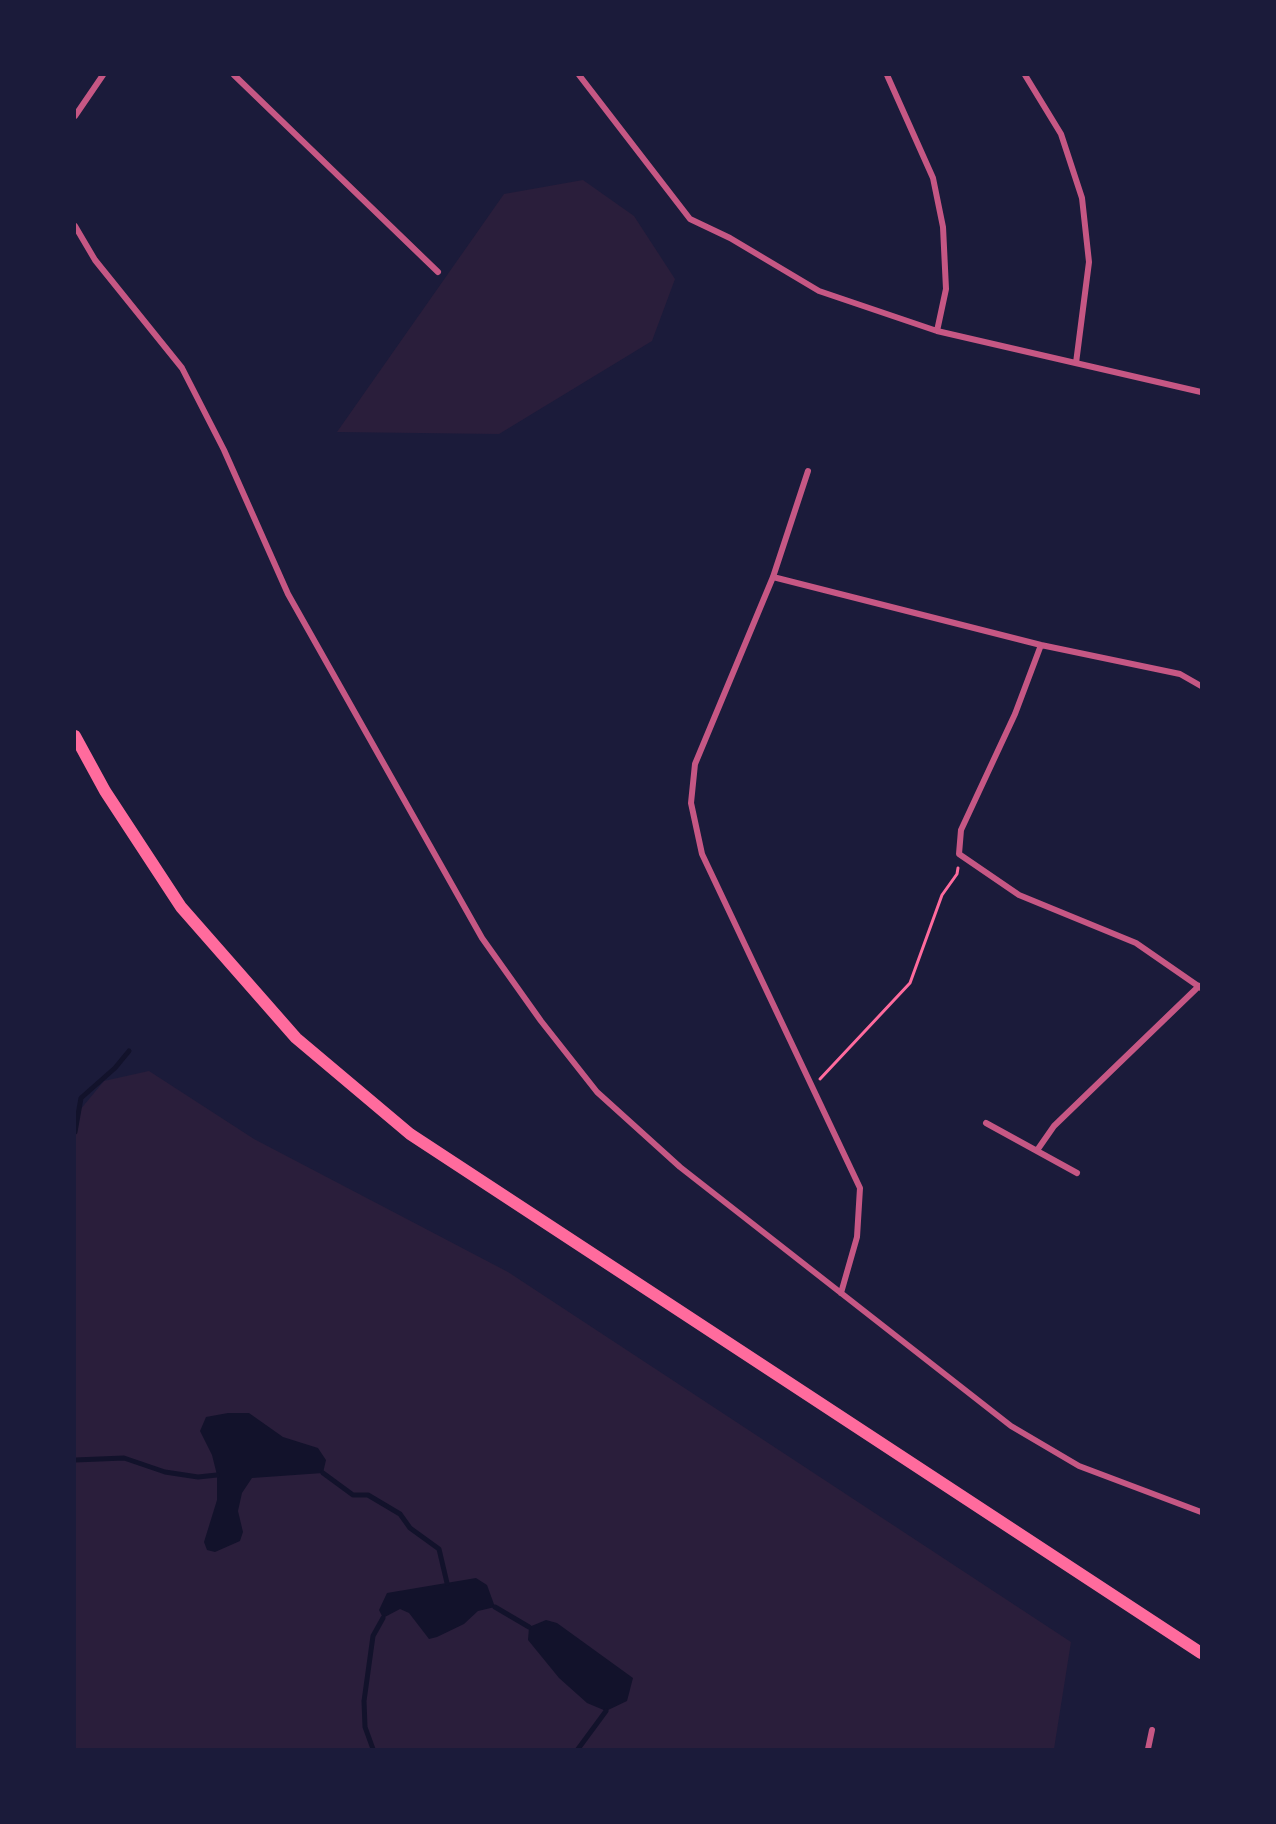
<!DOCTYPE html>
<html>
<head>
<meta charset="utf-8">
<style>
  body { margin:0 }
  #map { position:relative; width:1276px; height:1824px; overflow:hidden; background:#1b1b3a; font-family:"Alegreya Sans",sans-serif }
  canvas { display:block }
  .frame { position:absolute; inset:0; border:76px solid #1b1b3a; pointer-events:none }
</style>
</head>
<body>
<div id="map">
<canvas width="1276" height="1824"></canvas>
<div class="frame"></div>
</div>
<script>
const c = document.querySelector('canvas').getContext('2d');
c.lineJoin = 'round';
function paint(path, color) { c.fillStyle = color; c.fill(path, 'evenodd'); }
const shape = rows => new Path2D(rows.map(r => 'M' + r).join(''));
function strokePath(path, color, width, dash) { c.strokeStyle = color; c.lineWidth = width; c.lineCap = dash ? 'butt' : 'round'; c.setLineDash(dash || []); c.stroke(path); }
paint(shape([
  [583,180,634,216,675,279,652,341,499,434,337,432,504,194],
  [149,1071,254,1139,508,1272,1071,1642,1054,1749,75,1749,75,1116,104,1081]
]), '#2a1e3b');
paint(shape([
  [228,1413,249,1413,283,1437,318,1448,326,1460,323,1473,252,1478,242,1493,238,1511,243,1532,240,1541,215,1552,207,1550,204,1542,217,1500,217,1475,212,1455,200,1431,206,1417],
  [476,1578,487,1585,495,1607,478,1611,464,1624,437,1637,429,1639,409,1613,400,1609,383,1618,379,1610,387,1593],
  [546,1620,557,1623,633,1678,627,1701,606,1711,587,1703,559,1678,528,1640,529,1627]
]), '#12122b');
strokePath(shape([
  [75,1132,81,1098,115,1068,129,1051],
  [75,1460,124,1458,165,1472,198,1477,217,1475],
  [323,1473,353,1495,368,1495,400,1514,410,1528,439,1549,447,1583],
  [495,1607,529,1627],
  [373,1749,365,1727,364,1701,373,1636,383,1618],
  [578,1749,606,1711]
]), '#12122b', 5);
strokePath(shape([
  [820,1079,910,983,942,895,957,874,958,868]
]), '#ff6b9d', 3);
strokePath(shape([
  [234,75,438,272],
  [579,75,690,219,730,238,819,291,937,331,1201,392],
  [887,75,933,178,943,227,946,289,937,331],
  [1025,75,1061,134,1082,198,1089,262,1076,363],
  [75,116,103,75],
  [75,226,95,260,182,368,224,450,288,594,482,938,541,1021,597,1092,680,1167,1011,1426,1079,1466,1201,1512],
  [808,471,773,577,695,764,691,803,702,854,860,1188,857,1237,841,1293],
  [773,577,1041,645,1180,674,1201,686],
  [1041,645,1015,714,961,830,959,854,1019,895,1136,943,1201,988],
  [986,1123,1077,1173],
  [1038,1149,1054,1126,1199,986],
  [1148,1749,1152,1730]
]), '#c65784', 6);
strokePath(shape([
  [75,736,105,791,181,907,296,1038,410,1134,1201,1653]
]), '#ff6b9d', 12);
</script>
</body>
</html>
